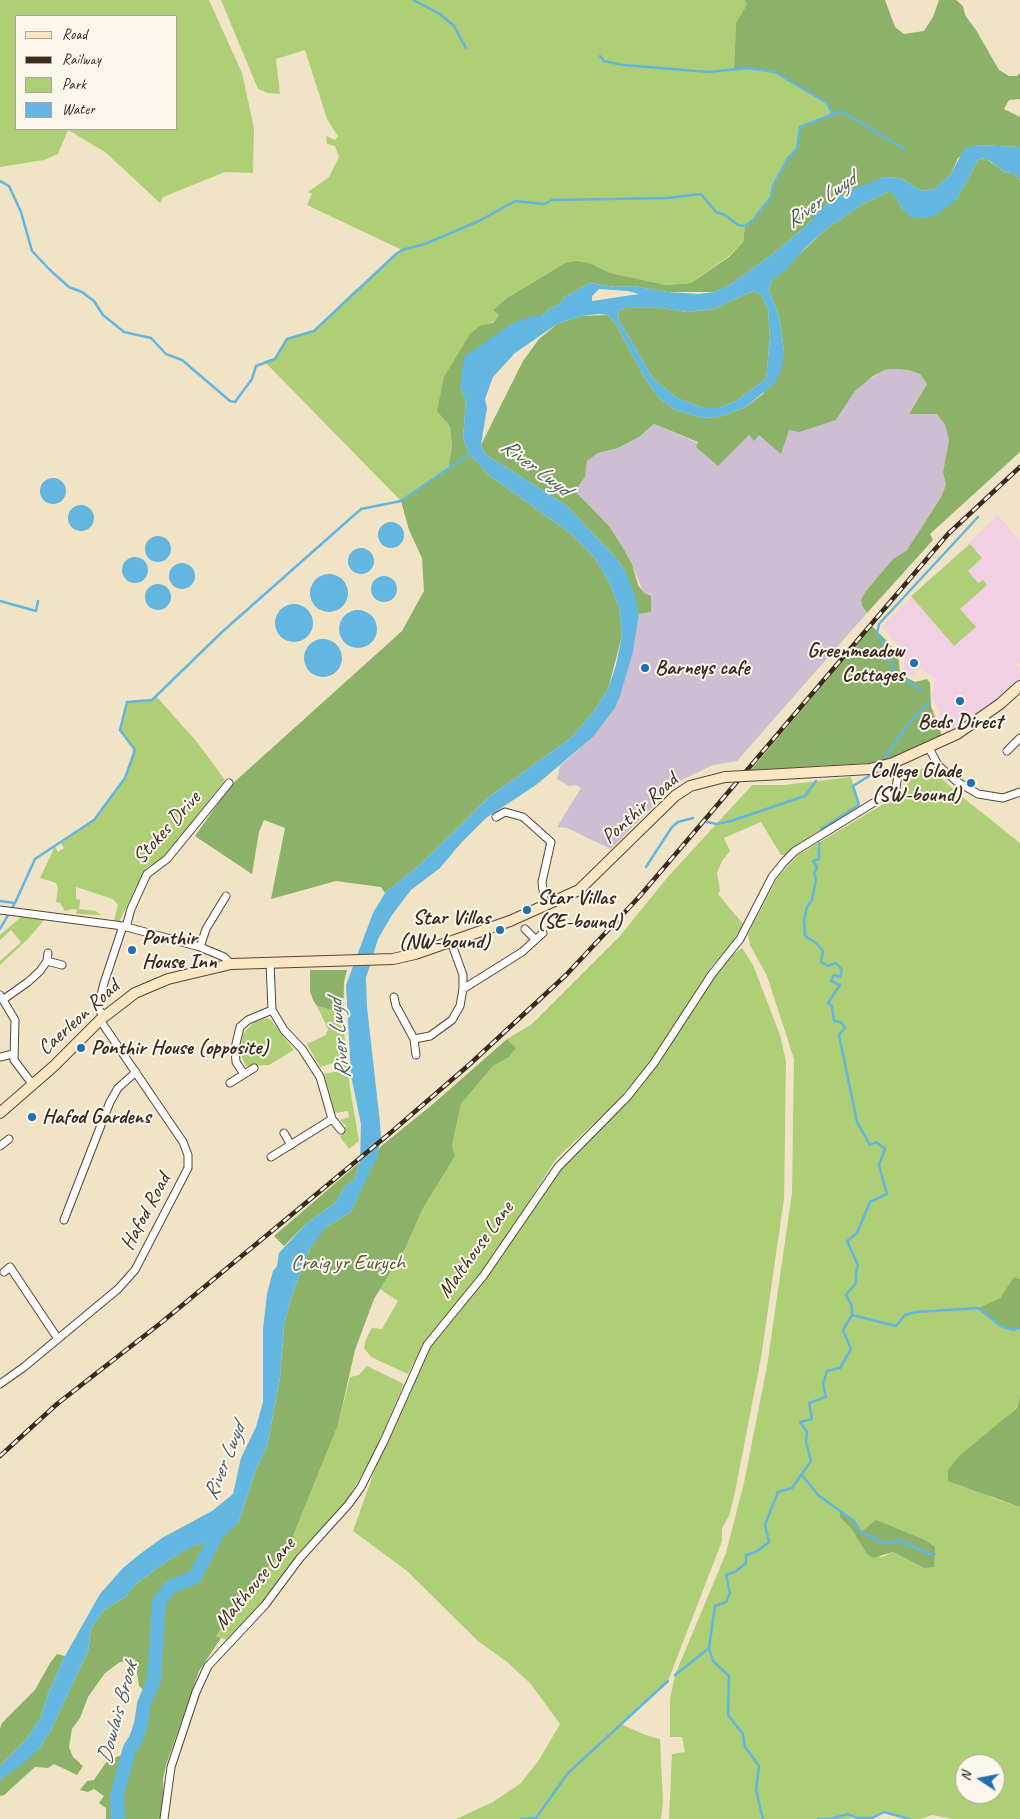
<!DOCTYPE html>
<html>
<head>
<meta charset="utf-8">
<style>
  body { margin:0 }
  #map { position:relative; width:1020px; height:1819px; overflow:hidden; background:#f1e3c6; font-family:Caveat,sans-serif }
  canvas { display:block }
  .legend { position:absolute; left:15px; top:15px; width:162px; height:115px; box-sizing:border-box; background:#fbf7ec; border:1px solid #aea59a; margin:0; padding:6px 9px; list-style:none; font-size:15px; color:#3b2a1e }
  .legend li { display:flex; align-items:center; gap:10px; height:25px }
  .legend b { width:25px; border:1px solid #aea59a }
  .north { position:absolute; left:955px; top:1754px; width:50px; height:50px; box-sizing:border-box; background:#fbf7ec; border:1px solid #aea59a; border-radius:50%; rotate:281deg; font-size:14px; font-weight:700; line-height:20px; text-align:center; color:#3b2a1e }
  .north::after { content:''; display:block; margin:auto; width:18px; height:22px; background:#1f6fb2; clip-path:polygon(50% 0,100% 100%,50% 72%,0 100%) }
</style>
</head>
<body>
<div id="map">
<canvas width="1020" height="1819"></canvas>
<ul class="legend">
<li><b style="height:6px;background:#fbe6c4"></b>Road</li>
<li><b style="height:6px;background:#3b2a1e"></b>Railway</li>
<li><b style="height:14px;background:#afcf77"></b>Park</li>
<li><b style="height:14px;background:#63b6df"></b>Water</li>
</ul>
<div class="north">N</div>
</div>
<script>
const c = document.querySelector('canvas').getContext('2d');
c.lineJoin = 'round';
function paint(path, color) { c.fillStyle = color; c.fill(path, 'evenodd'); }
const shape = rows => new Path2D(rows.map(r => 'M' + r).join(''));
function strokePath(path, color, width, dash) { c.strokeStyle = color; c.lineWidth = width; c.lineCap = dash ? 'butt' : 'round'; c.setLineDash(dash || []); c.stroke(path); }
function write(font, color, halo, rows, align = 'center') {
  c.font = font + ' Caveat,sans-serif'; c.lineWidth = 4; c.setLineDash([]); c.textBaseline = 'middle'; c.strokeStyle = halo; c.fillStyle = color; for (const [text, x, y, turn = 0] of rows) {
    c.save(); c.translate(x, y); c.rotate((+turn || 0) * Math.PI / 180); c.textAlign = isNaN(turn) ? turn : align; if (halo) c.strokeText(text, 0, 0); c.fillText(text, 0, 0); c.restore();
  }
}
paint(shape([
  [998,515,1020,541,1020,662,1016,665,1020,670,1020,678,984,711,947,734,932,696,935,678,919,669,913,677,903,672,905,656,882,626]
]), '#f1d0e3');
paint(shape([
  [892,369,908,370,920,374,927,384,909,413,937,414,945,425,949,440,943,472,946,485,941,497,907,550,893,559,865,592,861,600,862,606,867,613,737,761,713,765,684,779,670,789,611,849,567,828,557,827,581,788,576,785,569,786,557,779,560,766,593,737,615,708,633,652,639,614,651,612,632,564,622,546,609,526,575,491,585,477,587,461,598,453,618,448,639,437,654,424,698,443,789,430,836,420,855,391,863,383,885,370]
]), '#cebed1');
paint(shape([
  [0,0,209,0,242,73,254,128,253,173,225,172,163,197,160,203,105,152,68,130,58,154,44,160,0,167],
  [16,16,176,16,176,129,16,129],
  [221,0,745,0,748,5,736,23,734,69,748,68,775,72,827,103,832,113,800,127,797,149,789,158,773,186,771,197,753,220,745,226,743,242,729,256,691,283,666,285,610,273,592,264,565,263,507,298,493,310,499,315,492,323,481,325,450,426,452,447,448,469,401,501,264,361,275,358,287,339,314,331,350,295,402,250,307,205,312,194,308,192,329,177,339,157,335,146,327,144,326,136,335,140,338,136,327,119,305,50,276,59,280,94,268,93,258,89],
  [970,544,982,558,968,571,978,583,983,580,987,585,960,609,976,627,954,646,911,596],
  [156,696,197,742,225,780,163,859,147,867,119,922,114,921,118,905,113,899,76,887,76,899,80,900,79,909,96,911,101,915,76,914,77,910,73,909,65,911,60,903,56,902,58,889,56,883,40,878,55,846,58,852,64,848,61,843,94,820,125,778,135,751,120,730,127,702,152,700],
  [927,765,961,796,1020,843,1020,1279,1014,1278,1000,1298,979,1308,1013,1330,1020,1328,1020,1395,1017,1407,1000,1423,990,1497,1020,1507,1020,1819,953,1819,932,1815,921,1819,909,1819,884,1812,872,1818,856,1818,849,1815,852,1819,669,1819,672,1754,685,1752,682,1737,670,1737,670,1700,675,1675,726,1553,744,1483,767,1366,792,1193,794,1059,767,976,750,945,748,934,778,877,798,855,900,794,915,774],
  [854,1521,861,1532,924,1568,893,1552,882,1557,866,1553,851,1528],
  [965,1764,995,1764,995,1794,965,1794],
  [851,777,859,805,795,846,785,855,781,855,761,822,724,838,730,851,722,861,717,873,720,891,718,894,743,924,732,943,711,967,646,1069,609,1109,556,1159,491,1261,437,1326,421,1349,408,1374,371,1357,364,1348,366,1339,372,1328,382,1329,398,1301,380,1289,406,1247,422,1210,455,1156,452,1146,461,1104,493,1066,509,1057,516,1048,507,1039,532,1024,620,936,666,879,752,785,784,785],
  [21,917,44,920,29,938,0,965,0,961,21,942,11,930,0,940,0,935],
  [742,948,753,965,780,1035,786,1061,784,1199,761,1358,734,1497,729,1516,722,1528,722,1541,668,1681,621,1724,643,1734,660,1739,663,1802,661,1819,456,1819,493,1802,521,1783,539,1760,560,1724,530,1683,507,1662,478,1641,407,1571,353,1531,374,1472,422,1361,434,1342,481,1284,563,1167,626,1104,653,1070,692,1007,731,956],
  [317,1006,335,1011,343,1022,350,1088,359,1141,349,1149,340,1137,346,1126,340,1120,349,1117,348,1111,335,1113,324,1074,342,1070,341,1061,320,1067,307,1044,326,1035,328,1029],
  [267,1018,271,1020,294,1050,269,1065,246,1066,240,1053,243,1034,253,1023],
  [367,1366,404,1384,371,1460,341,1509,300,1551,264,1603,227,1640,216,1636,257,1578,282,1553,293,1536,338,1425,350,1377,359,1375]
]), '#afcf77');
paint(shape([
  [745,0,885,0,895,27,904,34,924,31,933,17,939,0,956,0,963,6,965,15,976,30,999,70,1009,76,1017,76,1020,73,1020,99,1009,100,1004,109,1020,117,1020,147,977,145,958,158,951,174,935,189,923,191,900,178,884,177,827,204,805,227,778,250,730,285,714,292,667,292,634,286,615,287,590,283,566,296,558,305,549,309,542,316,532,316,460,388,466,402,463,438,469,454,490,476,570,533,594,557,608,580,619,607,622,636,608,689,595,710,572,737,489,797,422,863,385,893,381,887,336,881,271,899,285,828,264,820,259,832,252,874,195,836,231,785,402,631,424,591,422,558,409,530,401,501,448,469,452,447,450,426,437,411,444,377,470,334,481,325,493,323,499,315,493,310,507,298,565,263,577,261,592,264,610,273,666,285,691,283,729,257,743,242,745,226,753,220,771,197,773,186,789,158,797,149,800,127,832,113,827,103,775,72,748,68,734,70,736,23,747,5],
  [985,158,1006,173,1012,172,1020,180,1020,452,930,534,933,540,867,613,862,606,861,600,865,592,893,559,907,550,941,497,946,485,943,472,949,440,945,425,937,414,909,414,927,384,920,374,908,370,892,369,885,370,873,376,855,391,836,420,799,432,789,430,781,454,759,435,754,441,749,435,718,466,696,447,698,442,654,424,639,437,618,448,598,453,587,461,585,477,575,491,609,526,622,546,632,564,638,585,644,593,651,596,651,612,639,614,625,571,614,556,567,506,485,454,481,445,523,361,539,339,557,324,581,316,608,315,617,326,644,377,659,398,675,410,703,418,719,417,746,407,763,394,784,351,779,316,769,290,772,280,825,230,863,204,888,192,893,192,903,210,957,199,978,160],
  [753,291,762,295,768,310,770,337,766,379,736,401,719,408,703,408,679,399,654,380,618,319,619,311,627,307,662,308,687,312,714,309],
  [872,626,890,644,899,661,900,674,915,682,927,679,930,683,931,706,942,736,927,744,889,759,870,763,751,770],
  [310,970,347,970,344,982,343,1022,335,1011,317,1006,313,1000,310,991],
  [507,1039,516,1048,509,1057,493,1066,461,1104,452,1146,455,1156,422,1210,406,1247,374,1299,355,1350,338,1425,293,1536,282,1553,257,1578,216,1636,221,1638,199,1671,166,1765,163,1779,164,1806,160,1819,106,1819,106,1808,99,1803,104,1796,94,1789,88,1792,80,1790,87,1781,94,1780,107,1761,129,1752,136,1739,148,1694,139,1686,135,1659,120,1662,105,1673,88,1697,80,1718,72,1729,69,1747,73,1757,83,1766,77,1775,54,1764,48,1768,35,1767,4,1795,0,1796,0,1780,40,1748,51,1730,88,1651,91,1628,104,1610,124,1598,137,1583,169,1560,193,1546,209,1541,238,1523,257,1467,267,1447,280,1377,284,1325,292,1295,310,1248,316,1237,326,1227,351,1212,380,1147,433,1104],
  [360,1162,354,1180,345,1186,335,1203,306,1224,284,1246,274,1236],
  [1014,1277,1020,1279,1020,1328,1013,1330,1001,1326,978,1308,1000,1298],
  [1020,1395,1020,1507,948,1481,948,1470,959,1456,1017,1408],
  [840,1510,854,1521,861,1532,876,1520,925,1540,935,1547,934,1567,924,1568,893,1552,873,1558,866,1553,851,1528,840,1517],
  [57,1654,65,1656,48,1694,40,1719,25,1741,0,1766,0,1728,2,1723,35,1690,50,1663]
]), '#8bb268');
paint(shape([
  [977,145,1020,147,1020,180,1012,172,1006,173,990,161,984,158,978,160,957,199,935,216,924,218,911,217,903,210,893,193,888,192,863,204,825,230,805,248,785,271,772,280,769,290,779,316,784,351,782,368,776,382,746,407,719,417,703,418,675,410,659,398,644,377,617,326,608,315,599,314,581,316,557,324,515,353,493,377,485,399,487,408,481,445,485,454,567,506,614,556,625,571,634,592,639,614,633,652,620,696,615,708,593,737,536,785,486,818,461,843,440,868,411,890,392,915,378,939,366,978,367,1007,380,1123,381,1138,377,1157,351,1212,326,1227,310,1248,292,1295,284,1325,280,1377,267,1447,257,1467,238,1523,218,1542,209,1541,194,1546,169,1560,137,1583,124,1598,104,1610,91,1628,88,1651,51,1730,40,1748,24,1763,0,1780,0,1766,25,1741,40,1719,48,1694,65,1656,100,1594,123,1568,140,1554,162,1538,212,1511,233,1494,241,1458,256,1427,263,1402,263,1329,267,1294,273,1271,277,1266,279,1253,306,1224,335,1203,345,1186,354,1180,360,1162,361,1124,351,1075,346,985,373,913,385,893,422,863,489,797,572,737,595,710,608,689,616,665,622,636,619,607,608,580,594,557,570,533,490,476,469,454,463,438,466,402,460,388,464,357,513,323,532,316,542,316,549,309,558,305,566,296,590,283,615,287,634,286,667,292,699,294,714,292,730,285,778,250,805,227,827,203,853,189,884,177,900,178,923,191,935,189,951,174,964,149],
  [599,289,628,291,639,294,592,301,592,296],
  [753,291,762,295,768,310,770,337,766,379,736,401,719,408,703,408,679,399,654,380,618,319,619,311,627,307,662,308,687,312,714,309],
  '40 491a13 13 0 1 1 26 0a13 13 0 1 1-26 0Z',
  '68 518a13 13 0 1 1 26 0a13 13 0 1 1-26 0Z',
  '378 535a13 13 0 1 1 26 0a13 13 0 1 1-26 0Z',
  '145 549a13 13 0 1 1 26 0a13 13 0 1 1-26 0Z',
  '348 561a13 13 0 1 1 26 0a13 13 0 1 1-26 0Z',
  '122 570a13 13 0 1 1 26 0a13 13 0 1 1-26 0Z',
  '169 576a13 13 0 1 1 26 0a13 13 0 1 1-26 0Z',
  '310 593a19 19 0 1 1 38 0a19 19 0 1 1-38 0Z',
  '371 589a13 13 0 1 1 26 0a13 13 0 1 1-26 0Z',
  '145 597a13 13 0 1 1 26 0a13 13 0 1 1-26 0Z',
  '275 623a19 19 0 1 1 38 0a19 19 0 1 1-38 0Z',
  '339 629a19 19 0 1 1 38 0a19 19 0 1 1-38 0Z',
  '304 658a19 19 0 1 1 38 0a19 19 0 1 1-38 0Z'
]), '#63b6df');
strokePath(shape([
  [413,0,440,14,454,26,466,48],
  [600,56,604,61,623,65,709,72,748,68,775,72,827,103,832,113],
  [0,181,9,186,21,212,32,251,50,270,69,287,82,292,94,301,103,315,124,332,151,338,166,354,182,360,230,401,235,402,252,379,256,366,275,359,287,339,314,331,396,254,402,250,425,244,481,220,515,201,544,204,552,200,667,198,701,194,716,212,725,215,738,225,745,226,753,220,771,197,773,186,788,158,797,149,800,127,841,111,905,149],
  [0,601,36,611,38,601],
  [921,690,894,673,892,664,885,656,884,644,877,633,879,624,978,517],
  [884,759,906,727,929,702],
  [707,822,717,824,731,821,805,796,816,781],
  [821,829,859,805,853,786,877,771],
  [646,867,672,827,678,822,693,818],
  [0,901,15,903],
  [0,929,15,903,35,859,94,820,125,778,135,750,120,730,127,702,152,700,222,632,361,509,401,501,471,453],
  [852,1315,896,1326,905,1315,916,1312,978,1308,1001,1326,1013,1330,1020,1328],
  [802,1475,818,1495,854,1521,861,1532,886,1544,899,1540,929,1554,935,1554],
  [675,1675,709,1648],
  [521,1819,536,1818,568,1773,668,1681],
  [763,1819,756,1790,759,1766,745,1747,743,1734,728,1715,729,1676,713,1661,709,1648,715,1606,726,1602,730,1593,726,1575,735,1572,746,1563,746,1555,756,1552,769,1542,765,1525,778,1492,792,1488,811,1461,806,1442,807,1432,800,1422,812,1419,809,1403,826,1397,823,1384,827,1371,840,1368,851,1349,843,1330,852,1315,852,1306,846,1295,856,1283,856,1273,858,1265,847,1241,857,1233,870,1202,887,1194,879,1165,885,1149,876,1142,870,1145,857,1122,839,1035,845,1028,841,1022,834,1021,832,1006,828,1003,840,985,831,981,834,975,840,977,842,970,836,963,828,966,821,962,823,951,816,943,805,936,804,919,807,907,812,900,816,879,814,874,817,867,813,861,819,859,819,843],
  [818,1819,831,1819,848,1814,856,1818,872,1818,884,1812,909,1819]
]), '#63b6df', 2.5);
strokePath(shape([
  [118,1819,117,1795,130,1748,136,1739,141,1724,144,1704,154,1680,159,1602,170,1587,195,1577,222,1524]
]), '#63b6df', 14);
const minor = shape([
  [929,748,938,765,956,781,978,794,1003,798,1020,792],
  [1007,751,1020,738],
  [496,817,505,812,523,817,551,842,542,882,545,906],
  [0,910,123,926,200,947,224,957,231,964],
  [126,927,131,909,147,874,167,859,229,783],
  [525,929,535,939],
  [200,947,206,929,226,896],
  [47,961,62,965],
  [270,962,272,1010,284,1030,302,1049,320,1077,332,1119,271,1157],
  [463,989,522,952,543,933],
  [0,995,15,1020,14,1060,33,1085],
  [394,997,396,1006,414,1039,430,1036,452,1020,460,1006,463,989,463,975,451,942],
  [4,999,28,982,40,971,47,961,48,953],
  [104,1017,98,1008,104,983,123,926],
  [414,1039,416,1055],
  [0,1057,13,1054],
  [244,1074,236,1062,235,1048,240,1027,248,1020,272,1010],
  [230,1083,254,1068],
  [332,1119,341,1130],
  [284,1133,291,1145],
  [0,1146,9,1139],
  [64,1220,110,1102,118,1088,136,1072],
  [4,1272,10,1267,58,1339],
  [0,1384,24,1367,118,1289,135,1270,188,1168,188,1155,183,1142,100,1020],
  [164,1819,171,1767,196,1692,208,1666,265,1605,300,1558,348,1505,361,1487,384,1441,427,1345,484,1275,558,1167,627,1097,654,1063,712,974,740,939,772,877,784,862,795,851,891,792,896,788,898,775,893,763]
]);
const secondary = shape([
  [764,775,870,769,893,763,957,734,1000,704,1020,686],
  [0,1113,54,1066,100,1020,135,993,168,979,231,964,393,959,415,954,510,921,579,890,675,796,690,786,725,777]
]);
strokePath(minor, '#564637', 9);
strokePath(secondary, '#564637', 12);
strokePath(minor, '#fff', 7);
strokePath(secondary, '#fbe6c4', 10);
const rail = shape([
  [0,1456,57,1404,162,1322,389,1134,470,1064,566,975,639,897,948,534,1020,467]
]);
strokePath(rail, '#3b2a1e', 4.5);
strokePath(rail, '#fbf7ec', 2.5, [8]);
const secondaryBridge = shape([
  [725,777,764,775]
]);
strokePath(secondaryBridge, '#564637', 12, []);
strokePath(secondaryBridge, '#fbe6c4', 10);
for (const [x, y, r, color] of [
  [914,663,5,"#1f6fb2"],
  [645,668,5,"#1f6fb2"],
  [960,701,5,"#1f6fb2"],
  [971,783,5,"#1f6fb2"],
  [527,910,5,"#1f6fb2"],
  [500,930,5,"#1f6fb2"],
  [132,950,5,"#1f6fb2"],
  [81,1048,5,"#1f6fb2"],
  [32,1117,5,"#1f6fb2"]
]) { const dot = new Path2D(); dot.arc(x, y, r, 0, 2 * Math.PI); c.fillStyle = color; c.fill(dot); strokePath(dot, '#fbf7ec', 2); }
write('bold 21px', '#3b2a1e', '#fbf7ec', [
  ["Greenmeadow",904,651,"right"],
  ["Cottages",904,675,"right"],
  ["Barneys cafe",655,668],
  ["Beds Direct",960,722,"center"],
  ["College Glade",961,771,"right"],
  ["(SW-bound)",961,795,"right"],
  ["Star Villas",537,898],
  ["(SE-bound)",537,922],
  ["Star Villas",490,918,"right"],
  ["(NW-bound)",490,942,"right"],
  ["Ponthir",142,938],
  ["House Inn",142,962],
  ["Ponthir House (opposite)",91,1048],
  ["Hafod Gardens",42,1117]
], 'left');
write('21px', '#3b2a1e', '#fbf7ec', [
  ["Ponthir Road",640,809,-42],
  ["Stokes Drive",167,828,-48],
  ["Caerleon Road",79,1018,-42],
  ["Hafod Road",146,1212,-62],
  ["Malthouse Lane",476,1250,-54],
  ["Malthouse Lane",255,1584,-50]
]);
write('21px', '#585334', '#fbf7ec', [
  ["Craig yr Eurych",348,1263]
]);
write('italic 22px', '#495b62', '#fbf7ec', [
  ["River Lwyd",821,201,-35],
  ["River Lwyd",535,468,37],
  ["River Lwyd",340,1039,-96],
  ["River Lwyd",225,1462,-68],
  ["Dowlais Brook",118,1713,-75]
]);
</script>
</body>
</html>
